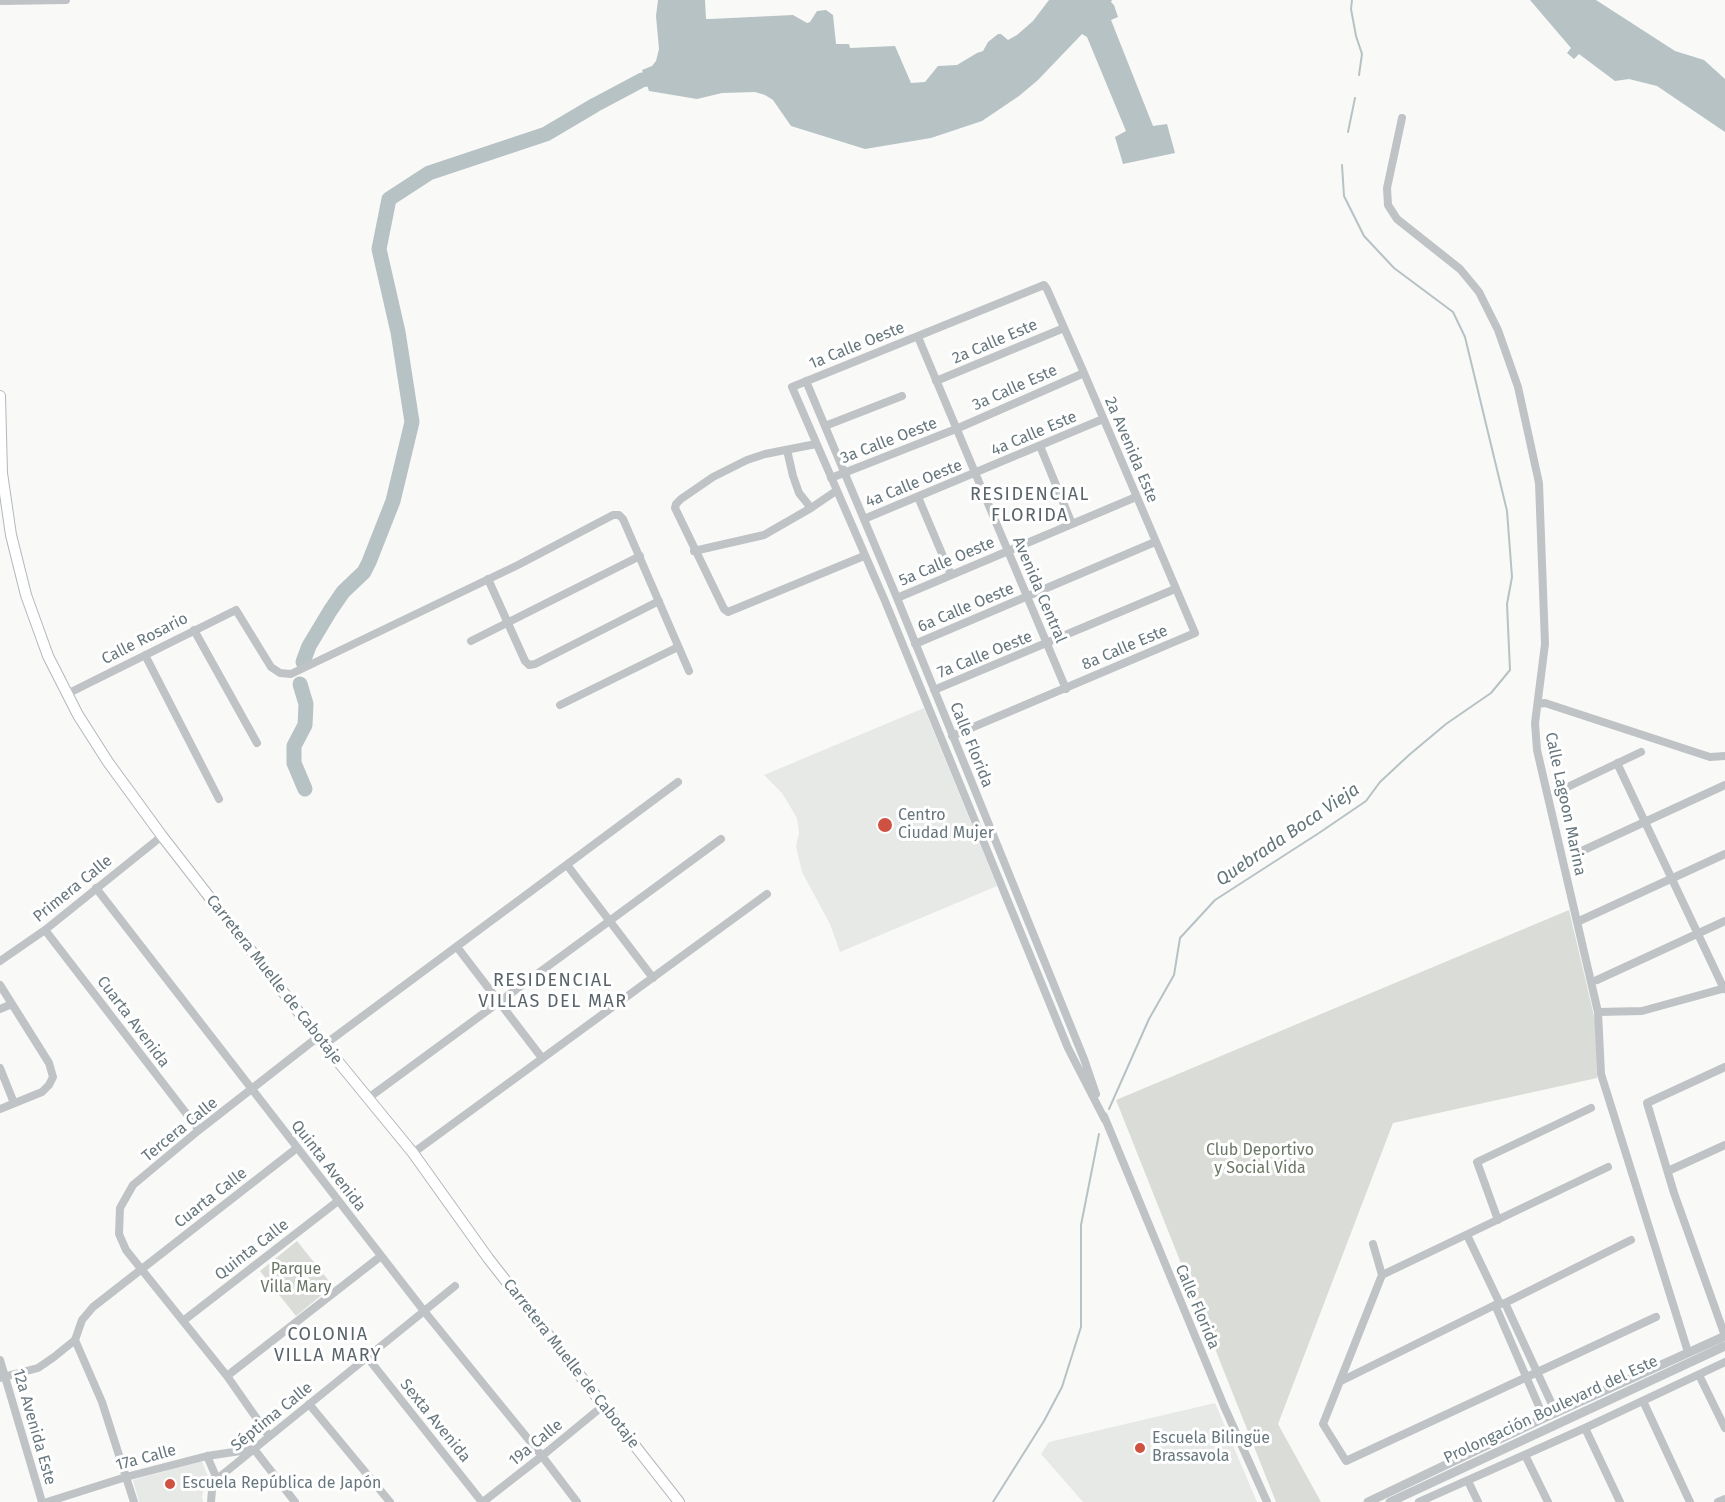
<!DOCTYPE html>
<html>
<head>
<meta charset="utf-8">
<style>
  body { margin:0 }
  canvas { display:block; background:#f9f9f7 }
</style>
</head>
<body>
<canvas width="1725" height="1502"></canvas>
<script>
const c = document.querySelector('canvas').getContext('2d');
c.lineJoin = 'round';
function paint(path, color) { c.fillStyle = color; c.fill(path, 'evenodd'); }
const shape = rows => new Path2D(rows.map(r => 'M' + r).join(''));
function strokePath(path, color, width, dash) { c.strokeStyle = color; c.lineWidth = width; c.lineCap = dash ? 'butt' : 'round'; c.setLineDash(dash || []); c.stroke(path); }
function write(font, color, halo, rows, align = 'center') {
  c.font = font + ' "Fira Sans",sans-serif'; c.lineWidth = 6; c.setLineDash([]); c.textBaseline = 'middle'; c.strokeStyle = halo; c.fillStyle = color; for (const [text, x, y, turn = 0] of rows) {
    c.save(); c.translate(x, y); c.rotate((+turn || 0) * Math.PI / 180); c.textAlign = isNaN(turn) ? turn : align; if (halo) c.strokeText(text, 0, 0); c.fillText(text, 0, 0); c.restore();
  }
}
paint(shape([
  [924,708,997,886,840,952,830,924,802,872,796,846,799,833,797,818,782,793,764,775],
  [1215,1403,1257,1502,1083,1502,1041,1454,1049,1442],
  [202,1461,208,1477,202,1496,203,1502,139,1502,133,1480]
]), '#e7e9e7');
paint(shape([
  [1569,910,1595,1020,1597,1078,1393,1123,1278,1424,1321,1502,1276,1502,1116,1100],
  [297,1241,333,1286,296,1316,260,1271]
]), '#daddd7');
paint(shape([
  [658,0,705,0,706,19,710,19,793,15,807,23,810,22,817,11,826,10,833,15,836,44,849,44,850,48,895,46,911,83,925,82,938,66,957,65,977,53,983,51,988,42,998,34,1001,34,1008,40,1017,35,1033,21,1049,0,1112,0,1111,2,1114,5,1118,17,1111,20,1153,126,1167,124,1175,153,1123,164,1115,137,1126,131,1087,37,1082,34,1038,80,1019,96,982,121,931,138,865,149,791,126,773,100,765,95,755,92,722,93,697,99,649,91,642,70,652,66,656,61,659,49,656,16],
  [1530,0,1596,0,1675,51,1704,60,1725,79,1725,132,1657,86,1629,79,1615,81,1579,54,1574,59,1567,53,1571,48]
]), '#b7c2c5');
strokePath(shape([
  [1352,0,1351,9,1356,36,1362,54,1359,75],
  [1348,132,1355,98],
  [1109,1109,1149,1019,1174,975,1180,938,1215,900,1319,833,1366,801,1380,782,1409,755,1446,724,1491,693,1510,670,1507,604,1512,577,1507,511,1465,337,1453,312,1394,268,1364,236,1344,196,1342,165],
  [993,1502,1044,1421,1062,1387,1081,1327,1081,1225,1099,1134]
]), '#b7c2c5', 2);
strokePath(shape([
  [303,662,309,646,330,611,343,592,364,572,369,562,393,501,412,422,398,332,379,249,389,199,429,173,546,134,595,105,642,80,663,76],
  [300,684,306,704,305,725,294,746,294,763,305,789]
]), '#b7c2c5', 15);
const secondary = shape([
  [0,396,2,473,11,535,26,595,48,656,78,715,108,762,162,836,318,1037,413,1153,488,1258,679,1502]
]);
strokePath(secondary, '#b1b8bb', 12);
strokePath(shape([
  [0,1,66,0],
  [1402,118,1387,188,1388,205,1397,219,1460,269,1479,292,1498,330,1518,387,1539,483,1545,644,1535,723,1537,750,1598,1012,1601,1074,1688,1352],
  [918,337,1066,689],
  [806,381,897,598,1084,1059,1096,1094],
  [936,381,1064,328],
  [825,426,902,396],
  [816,444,765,454,747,460,713,477,681,499,676,504,675,508,724,609,728,612,864,556],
  [1040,446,1072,524],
  [787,450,793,476,799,493,811,508],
  [831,478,956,429,1084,373],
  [918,497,951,575],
  [864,519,1103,419],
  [694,551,764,535,811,508,836,491],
  [488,579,525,661,529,665,535,664,659,601],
  [897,598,1136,497],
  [194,630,257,743],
  [471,641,640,556],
  [915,644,1155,542],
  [145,655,219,799],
  [934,690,1175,589],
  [67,694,236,610,271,667,280,673,291,674,518,565,613,515,619,515,623,519,689,671],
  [1538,704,1545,703,1710,757,1725,756],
  [560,705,678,647],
  [952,736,1195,633,1084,373,1047,289,1044,285,792,387,885,601,1068,1048,1105,1120],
  [1617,763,1724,989],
  [1557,792,1641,752],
  [1573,855,1725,785],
  [567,865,653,978],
  [96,888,424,1311,542,1456,577,1502],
  [1577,922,1725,854],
  [45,930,199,1130],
  [457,947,542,1058],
  [0,961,45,930,162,836],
  [1597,980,1725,921],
  [0,985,49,1063,53,1077,49,1085,42,1092,0,1109],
  [0,1009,12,1004],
  [1598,1012,1642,1011,1725,988],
  [324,1045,678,782],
  [0,1068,14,1103],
  [367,1099,721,839],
  [1104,1116,1224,1406,1267,1502],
  [413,1153,767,894],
  [1668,1171,1725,1145],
  [1498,1220,1477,1162,1591,1108],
  [1467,1235,1500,1304],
  [1373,1244,1382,1275,1323,1424,1346,1461,1656,1317],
  [1382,1275,1608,1167],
  [1505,1303,1556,1413],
  [1495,1305,1544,1418],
  [183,1321,338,1201],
  [1725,1336,1674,1193,1647,1103,1725,1067],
  [75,1340,102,1402,134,1502],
  [367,1357,482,1502],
  [0,1360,42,1502],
  [1699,1375,1725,1428],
  [227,1376,381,1256],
  [0,1378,38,1368,54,1357,75,1340,82,1320,93,1307,297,1148],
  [1341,1381,1495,1305,1505,1303,1631,1240],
  [1643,1401,1690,1502],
  [309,1404,390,1502],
  [1585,1428,1620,1502],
  [269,1436,227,1376,126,1250,119,1234,120,1208,133,1185,199,1130,318,1037],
  [1525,1455,1548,1502],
  [207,1456,217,1479,212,1490,211,1502],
  [217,1479,455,1286],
  [1468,1481,1478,1502],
  [47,1502,126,1477,207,1456,254,1449,295,1502],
  [483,1502,542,1456,604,1405],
  [1419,1502,1585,1428,1725,1362],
  [1718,1502,1725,1499]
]), '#bfc3c6', 8);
strokePath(shape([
  [1368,1502,1544,1418,1725,1336],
  [1390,1502,1725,1346]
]), '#bfc3c6', 9);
strokePath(secondary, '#fff', 10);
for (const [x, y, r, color] of [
  [885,825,8,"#cf5141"],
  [1140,1448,6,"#cf5141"],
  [170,1484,6,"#cf5141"]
]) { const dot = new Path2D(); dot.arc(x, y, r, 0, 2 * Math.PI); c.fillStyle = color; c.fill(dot); strokePath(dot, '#fff', 2); }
write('16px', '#67777e', '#fff', [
  ["2a Calle Este",995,342,-23],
  ["1a Calle Oeste",857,346,-22],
  ["3a Calle Este",1015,388,-24],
  ["4a Calle Este",1034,434,-23],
  ["3a Calle Oeste",889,441,-21],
  ["2a Avenida Este",1131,450,67],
  ["4a Calle Oeste",914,484,-22],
  ["5a Calle Oeste",947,562,-23],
  ["Avenida Central",1039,590,67],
  ["6a Calle Oeste",966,608,-23],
  ["Calle Rosario",145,639,-27],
  ["8a Calle Este",1125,648,-23],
  ["7a Calle Oeste",985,655,-22],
  ["Calle Florida",971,745,68],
  ["Calle Lagoon Marina",1565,804,78],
  ["Primera Calle",73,889,-39],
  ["Carretera Muelle de Cabotaje",274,980,52],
  ["Cuarta Avenida",133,1022,53],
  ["Tercera Calle",180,1130,-39],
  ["Quinta Avenida",328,1166,52],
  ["Cuarta Calle",211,1198,-38],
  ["Quinta Calle",252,1250,-38],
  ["Calle Florida",1197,1307,67],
  ["Carretera Muelle de Cabotaje",571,1364,52],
  ["Prolongación Boulevard del Este",1551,1410,-25],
  ["Séptima Calle",272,1417,-39],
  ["Sexta Avenida",435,1421,51],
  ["12a Avenida Este",34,1427,74],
  ["19a Calle",536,1443,-39],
  ["17a Calle",146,1458,-15]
]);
write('16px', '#67777e', '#fff', [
  ["Centro",898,816],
  ["Ciudad Mujer",898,834],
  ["Escuela Bilingüe",1152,1439],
  ["Brassavola",1152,1457],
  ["Escuela República de Japón",182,1484]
], 'left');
write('16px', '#6b7766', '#fff', [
  ["Club Deportivo",1260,1151],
  ["y Social Vida",1260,1169],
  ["Parque",296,1270],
  ["Villa Mary",296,1288]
]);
c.letterSpacing = '1.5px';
write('18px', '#59656a', '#fff', [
  ["RESIDENCIAL",1030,495],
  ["FLORIDA",1030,516],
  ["RESIDENCIAL",553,981],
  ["VILLAS DEL MAR",553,1002],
  ["COLONIA",328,1335],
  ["VILLA MARY",328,1356]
]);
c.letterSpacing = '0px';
write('italic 18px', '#627578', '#fff', [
  ["Quebrada Boca Vieja",1288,835,-34]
]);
</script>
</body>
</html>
